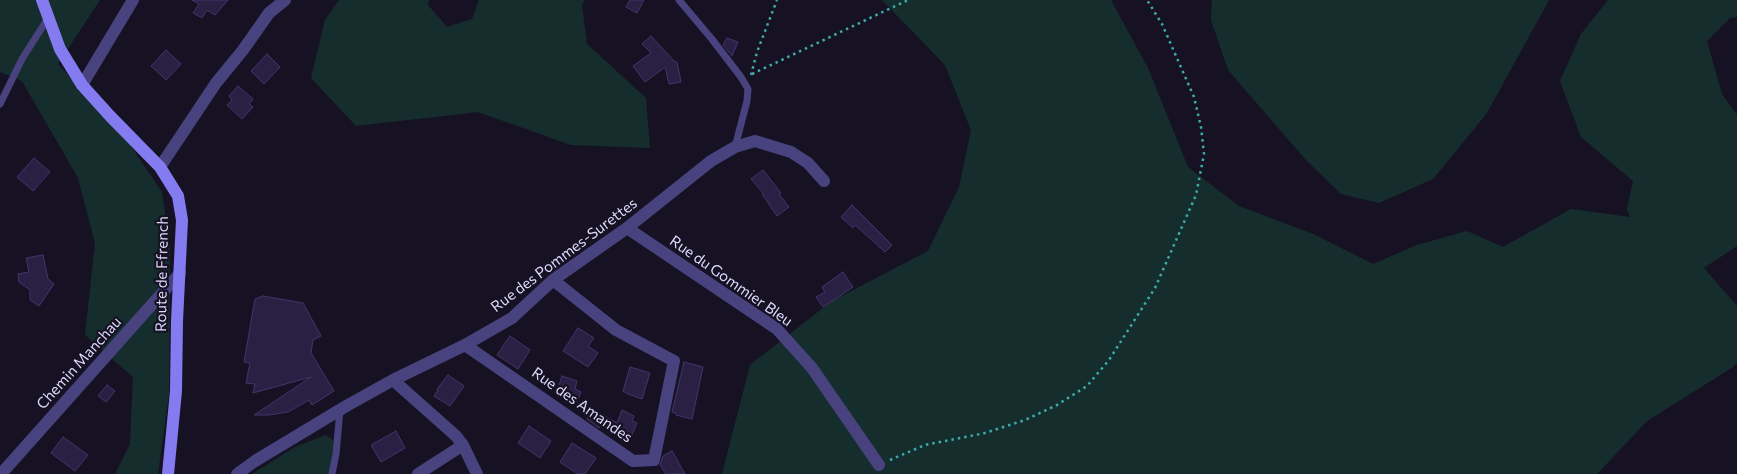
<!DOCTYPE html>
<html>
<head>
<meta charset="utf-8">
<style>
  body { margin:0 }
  canvas { display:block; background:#161224 }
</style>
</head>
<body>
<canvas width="1737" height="474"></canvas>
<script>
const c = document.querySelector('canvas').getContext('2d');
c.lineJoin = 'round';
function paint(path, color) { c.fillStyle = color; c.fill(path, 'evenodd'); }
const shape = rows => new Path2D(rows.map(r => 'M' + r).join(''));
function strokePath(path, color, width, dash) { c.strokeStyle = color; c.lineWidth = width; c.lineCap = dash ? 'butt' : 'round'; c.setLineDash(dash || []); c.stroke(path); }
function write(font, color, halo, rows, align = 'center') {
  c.font = font + ' Commissioner,sans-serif'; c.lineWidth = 4.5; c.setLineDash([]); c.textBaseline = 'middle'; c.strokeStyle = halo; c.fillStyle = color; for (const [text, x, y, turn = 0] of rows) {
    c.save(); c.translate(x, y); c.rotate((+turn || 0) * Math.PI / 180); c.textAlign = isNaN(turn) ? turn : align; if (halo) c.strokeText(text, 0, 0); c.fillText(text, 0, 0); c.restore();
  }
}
paint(shape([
  [0,0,100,0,58,64,128,142,162,192,170,250,169,394,158,474,115,474,130,444,133,377,85,335,95,243,78,178,22,81,0,72],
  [339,0,429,0,428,5,447,27,472,19,479,0,585,0,582,5,587,44,646,98,650,148,571,145,478,112,356,126,311,78,325,20],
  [882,0,1111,0,1148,68,1188,167,1239,206,1313,234,1373,264,1417,245,1467,231,1503,247,1571,209,1630,217,1627,209,1633,181,1581,137,1560,81,1581,34,1608,0,1737,0,1737,17,1730,18,1707,41,1722,94,1737,115,1737,246,1704,268,1737,306,1737,362,1733,367,1647,421,1597,474,722,474,750,365,832,301,928,251,959,187,971,130,945,65],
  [1212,0,1549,0,1487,113,1433,179,1379,203,1341,194,1306,160,1228,70,1211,20],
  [326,435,333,440,336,446,329,474,252,474,295,447]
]), '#152d2d');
const building = shape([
  [192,0,228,0,215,15,207,10,202,18,193,13,199,4,192,0],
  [630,0,644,0,637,13,626,7,630,0],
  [651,36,675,62,677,62,681,82,669,84,665,67,645,82,633,66,651,53,642,44,651,36],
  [727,38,738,42,732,56,723,45,727,38],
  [166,50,181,64,166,80,151,66,166,50],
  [267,54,280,67,264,84,251,71,267,54],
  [238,86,253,99,249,104,253,107,242,119,227,105,232,100,229,96,238,86],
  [34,158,50,172,33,191,17,177,34,158],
  [763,170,781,193,779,194,789,207,777,216,762,194,763,193,751,179,763,170],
  [852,205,892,245,885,252,855,225,853,228,841,217,852,205],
  [43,255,48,279,54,284,39,306,30,300,30,290,19,282,18,274,29,272,26,258,43,255],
  [843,272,853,287,823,307,816,297,825,292,822,287,843,272],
  [263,296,303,303,321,336,313,340,311,353,334,391,312,405,309,400,288,412,269,415,254,415,311,377,253,393,255,384,246,383,250,363,244,362,255,299,263,296],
  [578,328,594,338,588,346,598,353,588,367,563,351,578,328],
  [510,336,530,350,518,369,497,355,510,336],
  [684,362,703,367,692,419,676,415,676,413,672,412,684,362],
  [630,367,650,373,642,399,628,394,623,391,630,367],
  [448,375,464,386,450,406,434,396,438,390,437,389,448,375],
  [562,376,577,381,575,389,581,392,577,402,556,395,562,376],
  [107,385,115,391,106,402,98,396,107,385],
  [593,409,617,423,622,410,634,416,632,421,637,423,630,439,601,426,599,428,587,419,593,409],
  [529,426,551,441,540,458,518,443,529,426],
  [396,431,405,448,381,462,371,445,396,431],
  [63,437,88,455,75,471,51,453,63,437],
  [572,443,596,458,585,474,578,474,560,462,572,443],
  [672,451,685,474,666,474,660,465,663,456,672,451]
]);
paint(building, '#292043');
strokePath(building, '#43346c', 1);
strokePath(shape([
  [752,74,908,0],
  [751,75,757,52,777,0],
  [890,460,925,445,985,433,1025,420,1057,405,1087,386,1109,360,1155,288,1196,195,1204,154,1201,127,1194,97,1162,24,1147,0]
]), '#3daaab', 2.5, [2.5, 4]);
strokePath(shape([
  [679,0,711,38,741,77,748,89,747,101,735,147],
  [0,104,22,59,48,18],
  [332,474,336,454,340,410]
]), '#48427e', 7);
strokePath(shape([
  [82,85,133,0],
  [160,167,216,83,243,50,269,13,285,0],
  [627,228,777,329,812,368,879,465],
  [465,345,633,461,654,460,674,361,616,330,553,280],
  [393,380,456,436,463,445,477,474],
  [1,474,180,273],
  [237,474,255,461,348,405,393,380,465,345,512,318,553,280,627,228,711,161,735,147,755,141,791,152,808,163,824,181],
  [418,474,463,445]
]), '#48427e', 12);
strokePath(shape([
  [42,0,60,49,82,85,110,116,160,167,178,196,182,220,177,321,176,391,168,474]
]), '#857bf0', 12);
write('15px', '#dfd9fb', '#161224', [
  ["Rue des Pommes-Surettes",564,255,-37],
  ["Route de Ffrench",162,274,-89],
  ["Rue du Gommier Bleu",731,281,35],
  ["Chemin Manchau",79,363,-48],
  ["Rue des Amandes",582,405,35]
]);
</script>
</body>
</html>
